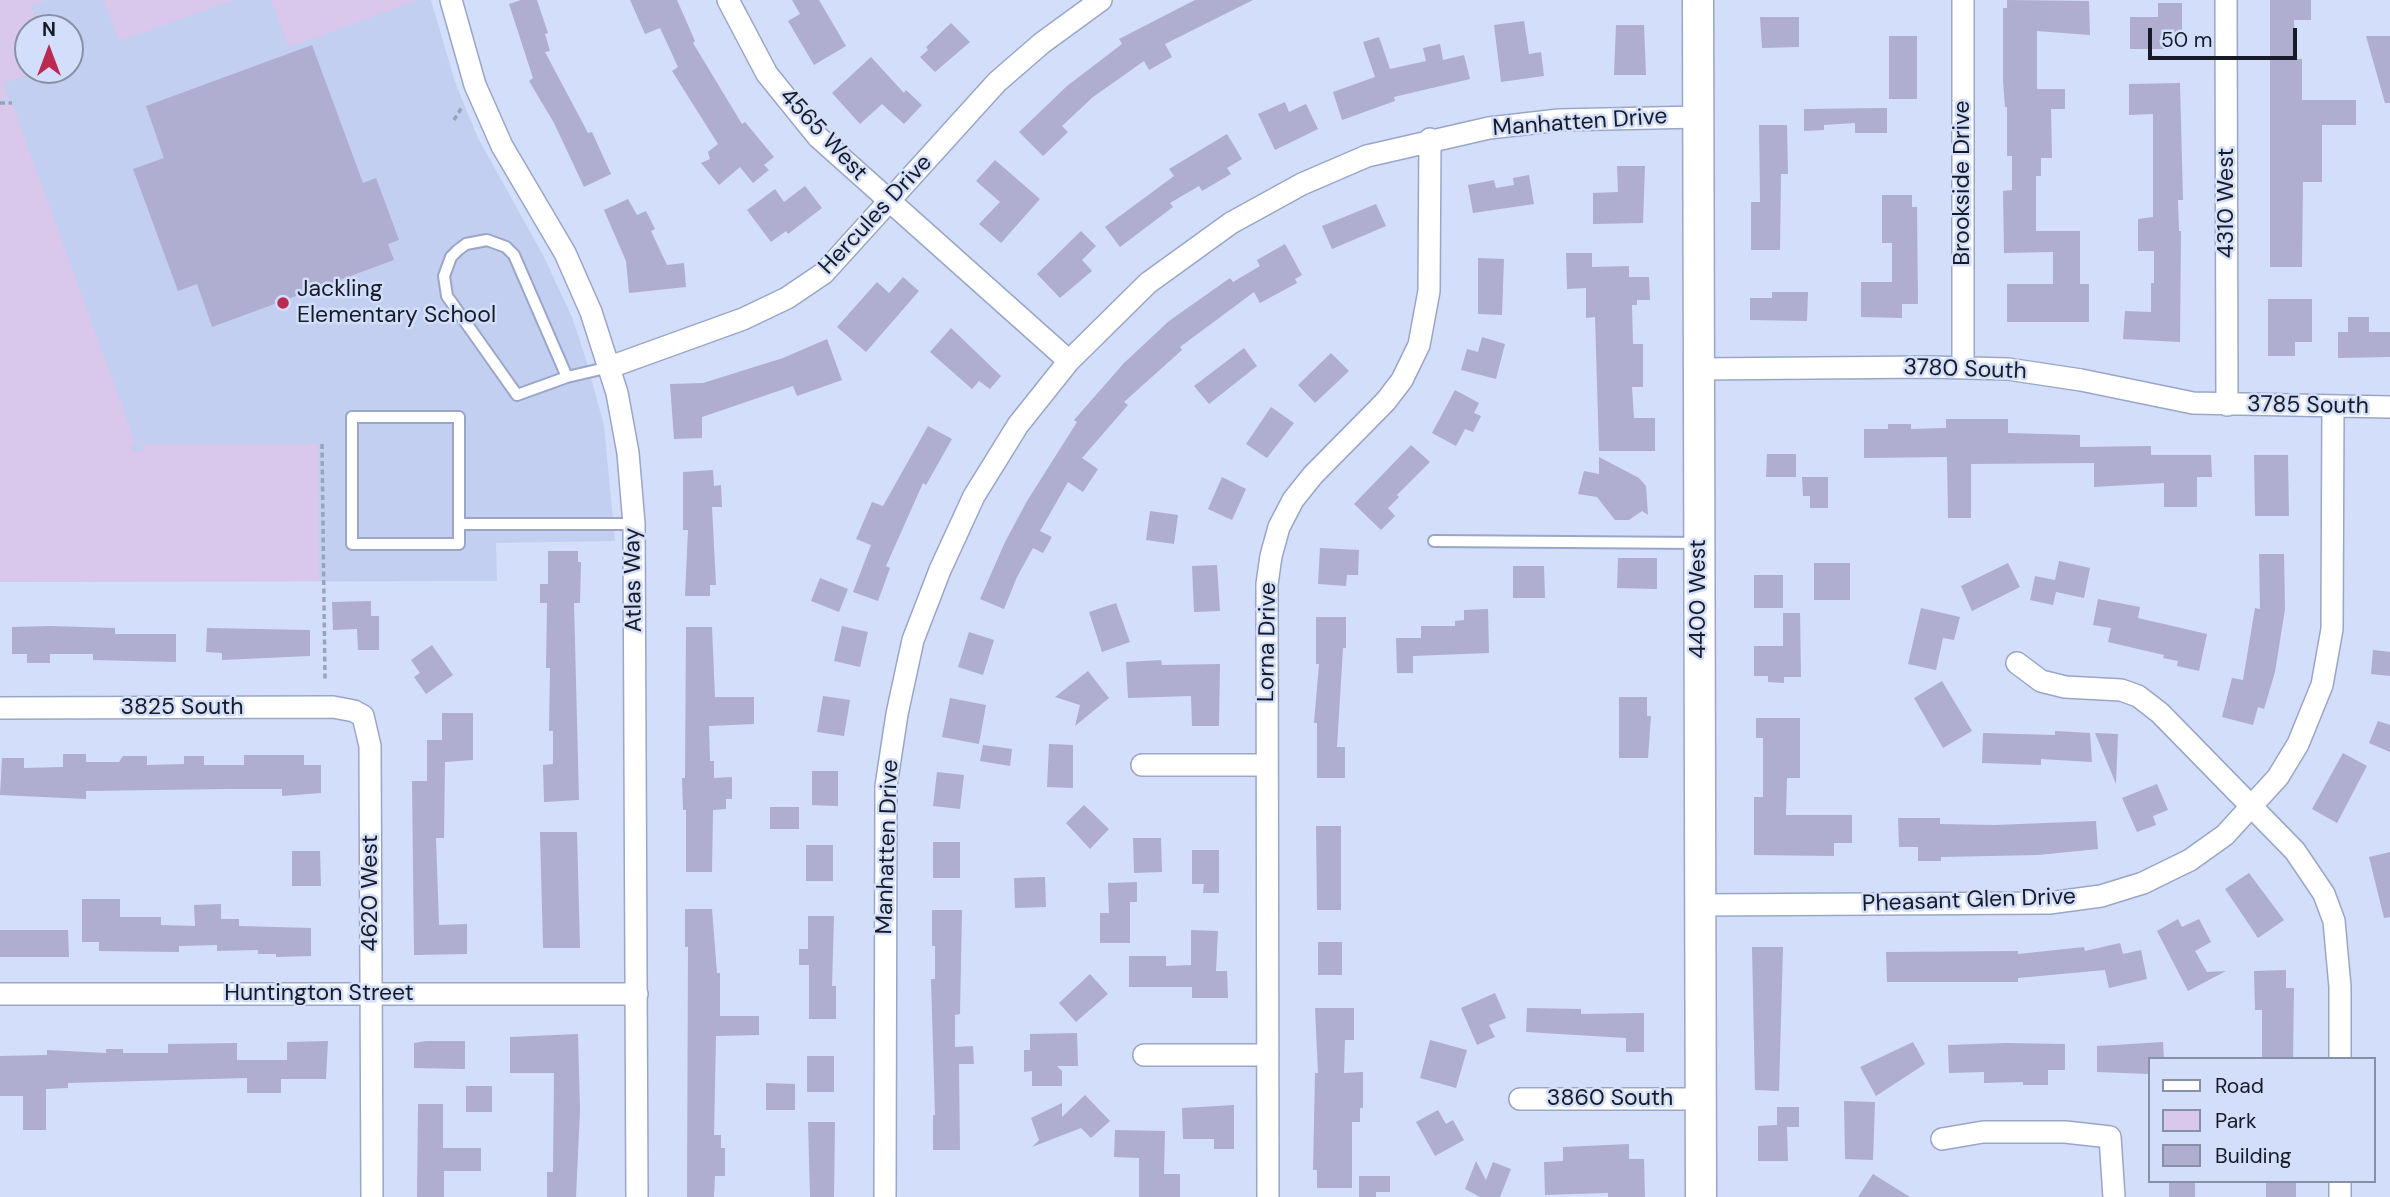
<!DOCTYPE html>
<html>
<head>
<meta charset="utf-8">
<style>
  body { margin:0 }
  #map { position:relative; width:2390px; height:1197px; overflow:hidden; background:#d3defa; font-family:"DM Sans",sans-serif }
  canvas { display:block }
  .legend { position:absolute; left:2148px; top:1057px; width:228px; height:126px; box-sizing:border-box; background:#d3defa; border:2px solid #8790a6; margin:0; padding:9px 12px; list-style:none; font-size:21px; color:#161b27 }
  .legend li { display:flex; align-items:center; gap:14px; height:35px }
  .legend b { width:35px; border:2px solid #8790a6 }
  .north { position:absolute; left:14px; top:14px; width:70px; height:70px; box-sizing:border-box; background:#d3defa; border:2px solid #8790a6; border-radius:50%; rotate:0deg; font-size:19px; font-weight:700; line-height:28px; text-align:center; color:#161b27 }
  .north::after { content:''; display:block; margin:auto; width:24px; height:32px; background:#ba2a53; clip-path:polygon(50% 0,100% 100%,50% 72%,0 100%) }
  .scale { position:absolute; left:2148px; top:28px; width:149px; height:32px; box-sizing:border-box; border:4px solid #161b27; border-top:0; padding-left:9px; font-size:21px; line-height:24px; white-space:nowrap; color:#161b27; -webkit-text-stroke:5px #d3defa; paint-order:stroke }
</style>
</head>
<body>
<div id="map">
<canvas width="2390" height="1197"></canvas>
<ul class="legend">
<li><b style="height:9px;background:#fff"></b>Road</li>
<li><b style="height:19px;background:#dac8ec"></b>Park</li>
<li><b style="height:19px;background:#afadd0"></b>Building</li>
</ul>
<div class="north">N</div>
<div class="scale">50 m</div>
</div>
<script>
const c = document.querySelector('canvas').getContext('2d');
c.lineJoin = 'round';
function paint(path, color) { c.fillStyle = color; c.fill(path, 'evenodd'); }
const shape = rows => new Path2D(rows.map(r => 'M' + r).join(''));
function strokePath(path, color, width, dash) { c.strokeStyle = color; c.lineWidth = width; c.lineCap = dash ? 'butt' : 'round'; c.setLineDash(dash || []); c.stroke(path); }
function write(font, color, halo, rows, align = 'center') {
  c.font = font + ' "DM Sans",sans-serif'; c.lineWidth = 5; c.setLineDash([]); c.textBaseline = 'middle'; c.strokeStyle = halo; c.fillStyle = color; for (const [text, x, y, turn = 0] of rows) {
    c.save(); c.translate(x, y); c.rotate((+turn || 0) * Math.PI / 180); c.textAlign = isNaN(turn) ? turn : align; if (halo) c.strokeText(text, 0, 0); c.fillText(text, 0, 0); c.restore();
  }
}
paint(shape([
  [0,0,431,0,455,82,478,138,543,255,572,317,584,353,604,425,615,541,496,543,497,581,0,582],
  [28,28,70,28,70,70,28,70]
]), '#c2cff0');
paint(shape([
  [0,0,46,0,31,6,39,28,28,28,28,70,41,70,4,83,8,100,0,100],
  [104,0,234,0,119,41],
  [271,0,418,0,289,47],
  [0,104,12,104,136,444,131,444,131,451,143,451,143,444,318,444,319,581,0,581]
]), '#dac8ec');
paint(shape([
  [521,0,537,0,548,33,545,34,550,51,545,52,588,133,592,132,611,174,584,187,554,123,529,81,533,78,509,4],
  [630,0,677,0,695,41,693,43,742,124,745,122,774,157,764,165,769,170,753,183,740,167,719,185,701,163,710,159,708,152,718,144,672,71,678,67,660,28,645,34],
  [792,0,819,0,846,46,814,65,788,21,800,14],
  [1195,0,1253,0,1165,44,1172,57,1149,70,1144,61,1093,97,1062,126,1068,132,1043,156,1019,132,1067,86,1122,44,1119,39],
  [2007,0,2089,1,2090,35,2037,31,2037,89,2065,89,2065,109,2051,109,2052,158,2041,158,2041,176,2036,176,2036,231,2080,231,2080,284,2089,284,2089,322,2007,322,2007,284,2053,284,2053,252,2004,253,2003,191,2012,190,2012,156,2007,156,2007,107,2005,107,2003,81,2003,8,2007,8],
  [2270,0,2311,0,2311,20,2294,20,2295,59,2302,59,2302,100,2356,100,2356,125,2322,125,2322,182,2303,182,2302,267,2270,267],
  [2158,3,2182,3,2182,37,2165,37,2165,49,2130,49,2130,17,2158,17],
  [1760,17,1799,17,1799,47,1762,48],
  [1524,21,1529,54,1541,52,1544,76,1501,82,1494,25],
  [951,23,970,42,935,72,920,57,928,50,926,47],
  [1616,25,1644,25,1646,75,1614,75],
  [1889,36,1917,36,1917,99,1889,99],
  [2366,36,2390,36,2390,103,2385,103],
  [1379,37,1390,69,1426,61,1423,48,1440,44,1443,60,1464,55,1470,79,1394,97,1395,101,1342,120,1333,92,1375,77,1363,42],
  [312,45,363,183,376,178,399,240,388,244,394,260,212,327,197,284,178,291,133,169,164,158,146,106],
  [871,57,904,93,906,90,922,105,904,124,882,104,860,124,832,93],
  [2180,83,2183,200,2178,200,2179,231,2181,231,2180,342,2123,339,2125,311,2151,312,2151,283,2154,283,2154,251,2138,251,2138,219,2153,217,2153,114,2129,115,2129,84],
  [1285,102,1289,112,1306,104,1318,129,1275,150,1258,114],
  [1887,108,1887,133,1855,133,1855,123,1824,125,1824,130,1804,131,1804,109],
  [1759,125,1787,125,1788,174,1781,174,1780,250,1751,250,1751,202,1760,202],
  [1227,134,1242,159,1227,168,1231,174,1202,191,1199,186,1170,203,1173,207,1120,247,1105,227,1174,176,1169,169],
  [995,160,1040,199,1001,243,979,224,1000,202,976,181],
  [1617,166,1645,166,1643,223,1593,224,1593,193,1618,192],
  [1529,175,1534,204,1473,213,1468,185,1494,180,1496,188,1514,185,1513,178],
  [805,186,822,208,788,234,786,231,771,242,747,210,775,189,784,202],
  [1882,195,1912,195,1912,207,1917,207,1918,304,1902,304,1902,318,1861,317,1861,282,1892,282,1892,243,1882,243],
  [628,199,637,215,646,211,655,229,651,231,667,265,684,263,686,287,629,293,626,261,604,210],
  [1376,204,1386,226,1332,249,1322,226],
  [1081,231,1096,246,1082,260,1092,271,1060,298,1037,274],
  [1285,244,1302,275,1295,279,1297,283,1260,303,1254,292,1180,347,1182,350,1124,402,1128,405,1082,458,1098,469,1083,492,1068,482,1040,531,1052,537,1043,553,1033,548,1017,577,1004,609,980,599,1005,542,1027,501,1077,422,1074,420,1124,363,1169,321,1230,278,1233,282,1260,266,1257,260],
  [1566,253,1592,253,1592,267,1629,266,1629,277,1649,277,1650,300,1637,300,1637,305,1632,305,1633,344,1643,344,1643,387,1632,387,1634,418,1655,418,1655,451,1599,451,1595,317,1586,318,1586,288,1567,289],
  [1478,258,1504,259,1502,315,1478,314],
  [903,277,919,291,866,352,837,327,877,282,889,293],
  [1772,292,1808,292,1807,321,1750,320,1750,298,1772,298],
  [2268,299,2312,299,2312,342,2295,342,2295,356,2268,356],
  [2348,317,2369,317,2369,332,2390,332,2390,357,2338,358,2338,332,2348,332],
  [951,328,1001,376,990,389,979,381,972,389,930,352],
  [1482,337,1505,344,1496,379,1461,370,1467,349,1478,352],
  [827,339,842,380,797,396,793,386,702,417,702,438,674,439,670,384,703,383,783,358],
  [1244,348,1257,366,1209,404,1194,386],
  [1331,353,1349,371,1315,403,1298,385],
  [1455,390,1479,403,1474,413,1481,416,1473,432,1465,429,1456,446,1432,433],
  [1271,407,1294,423,1267,458,1246,444],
  [1946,419,2008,419,2008,433,2080,435,2080,447,2151,446,2151,455,2211,455,2212,477,2197,477,2197,507,2164,507,2164,483,2094,487,2094,463,1971,464,1971,518,1948,518,1947,457,1864,458,1864,429,1888,429,1888,424,1911,424,1911,429,1946,428],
  [928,426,952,439,926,485,923,483,886,566,890,568,878,601,853,592,871,545,856,539,872,502,883,506],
  [1411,445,1430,462,1397,495,1399,497,1388,508,1395,516,1381,530,1354,504],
  [1767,454,1796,454,1796,477,1766,477],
  [2254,455,2288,455,2289,516,2255,516],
  [1599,457,1639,478,1646,486,1648,515,1642,511,1629,520,1615,520,1597,497,1578,494,1584,471,1599,474],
  [713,470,714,486,721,485,722,507,712,507,716,585,710,585,710,596,685,596,688,530,683,530,683,472],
  [1222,477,1246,489,1232,520,1208,509],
  [1802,477,1828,477,1828,508,1810,508,1810,496,1803,496],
  [1150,511,1178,515,1174,544,1146,540],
  [1320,548,1359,550,1358,575,1347,575,1346,586,1318,584],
  [548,551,578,551,578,562,581,562,580,603,574,603,579,800,544,802,543,765,553,764,553,731,549,731,550,668,546,668,547,603,540,603,540,584,548,584],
  [2259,554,2284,554,2285,609,2275,672,2264,709,2258,707,2253,725,2222,717,2232,678,2243,680,2255,608,2260,609],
  [1618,558,1657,558,1657,589,1617,588],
  [2059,561,2090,568,2084,598,2056,592,2053,605,2030,600,2035,576,2055,580],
  [1814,563,1850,563,1850,600,1814,600],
  [2008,563,2020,587,1972,611,1961,586],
  [1217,565,1220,611,1194,612,1192,566],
  [1513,566,1544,566,1545,598,1513,598],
  [1754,575,1783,575,1783,608,1754,608],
  [820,578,848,589,839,612,811,601],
  [2098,599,2140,607,2138,618,2207,634,2199,671,2177,666,2178,661,2163,658,2164,655,2108,642,2111,628,2093,625],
  [371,601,371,616,379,616,379,650,358,650,357,629,333,630,332,602],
  [1116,603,1130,642,1102,652,1089,612],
  [1921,608,1960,617,1954,640,1943,638,1936,670,1908,664],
  [1488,609,1489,653,1413,656,1413,673,1397,673,1396,638,1421,638,1421,626,1455,626,1455,621,1464,620,1464,610],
  [1783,613,1800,613,1801,677,1784,677,1784,683,1768,682,1768,676,1754,676,1754,646,1783,646],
  [1316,617,1346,617,1346,648,1343,648,1337,747,1345,747,1345,778,1317,778,1317,723,1314,723,1319,664,1316,664],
  [50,626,115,628,115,634,176,634,176,662,93,660,93,654,50,654,50,663,27,663,27,654,12,654,12,627],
  [842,626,868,632,860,667,834,661],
  [686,627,712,627,715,697,754,697,754,724,709,726,710,761,714,761,714,778,732,777,732,799,726,799,726,809,713,810,712,872,686,872,686,810,683,810,682,778,685,778],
  [207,628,310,630,310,656,222,660,222,653,206,652],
  [969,632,994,640,983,675,958,667],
  [432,645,453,675,426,694,414,677,420,673,411,660],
  [2373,650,2390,652,2390,676,2371,674],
  [1161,660,1162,665,1220,664,1219,726,1192,726,1191,696,1128,698,1126,662],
  [1088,671,1109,698,1075,726,1080,705,1055,697],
  [1942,681,1972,731,1943,748,1914,698],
  [823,696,850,700,844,736,817,732],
  [1619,697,1647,697,1647,716,1651,716,1648,758,1619,758],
  [950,698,986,705,979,744,942,737],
  [442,713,473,713,473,760,445,762,444,838,436,838,439,925,467,924,467,954,414,955,412,781,427,781,427,740,442,740],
  [1756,718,1800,718,1800,778,1787,778,1786,815,1852,815,1852,843,1834,843,1834,856,1754,855,1754,797,1763,797,1763,738,1756,738],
  [2378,721,2390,725,2390,752,2369,743],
  [2055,731,2090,733,2092,762,2041,759,2041,765,1982,763,1983,733,2055,735],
  [2095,733,2118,734,2116,784],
  [1049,744,1073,745,1073,788,1047,787],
  [983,745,1012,749,1010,766,980,761],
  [2343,753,2367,766,2337,823,2312,809],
  [63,754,86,754,86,762,119,762,123,756,147,756,147,765,184,764,184,756,204,756,204,765,244,765,244,755,304,755,304,765,321,765,321,793,282,796,282,789,228,789,86,791,86,799,0,795,2,758,24,758,24,768,63,767],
  [812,771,838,771,838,806,812,805],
  [937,772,964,775,960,809,933,806],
  [2157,784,2168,810,2153,816,2156,825,2137,832,2122,798],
  [1084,805,1109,829,1090,849,1066,823],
  [770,807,799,807,799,829,770,829],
  [1898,818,1940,818,1940,824,1995,825,2096,821,2098,849,2038,855,1941,857,1941,861,1918,861,1918,847,1899,847],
  [1316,826,1341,826,1341,910,1317,910],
  [540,832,577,832,580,948,543,948],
  [1133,838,1161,838,1162,872,1134,873],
  [933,842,960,842,960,878,933,878],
  [806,845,833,845,833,881,806,881],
  [1192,850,1219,850,1219,893,1203,893,1204,884,1192,884],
  [292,851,320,851,321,886,292,886],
  [2390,852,2390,917,2384,918,2369,857],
  [2249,873,2284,920,2258,938,2225,889],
  [1045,877,1046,907,1015,908,1014,878],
  [1137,882,1137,902,1130,902,1130,943,1100,943,1100,913,1109,913,1108,883],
  [82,899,120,899,120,917,161,917,161,925,195,926,194,905,221,904,221,919,239,919,239,926,311,928,311,956,276,957,276,954,258,954,258,950,217,951,217,945,179,946,179,952,99,951,99,942,82,942],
  [685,909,712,909,717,973,720,973,720,1016,759,1016,759,1035,716,1036,714,1135,721,1135,721,1148,725,1148,725,1176,715,1176,714,1197,687,1197,688,947,685,947],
  [932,910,962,910,960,1014,955,1015,955,1047,973,1046,974,1064,959,1064,960,1150,933,1150,933,1115,935,1115,931,979,935,979,935,946,932,946],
  [808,916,834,916,832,986,836,986,836,1019,809,1019,809,965,799,965,799,949,808,949],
  [2178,919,2182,927,2199,919,2211,942,2195,951,2207,972,2226,971,2188,991,2157,931],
  [0,930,68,930,69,957,0,957],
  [1191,930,1218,931,1216,971,1227,971,1228,998,1192,998,1192,987,1129,987,1129,956,1166,956,1166,966,1191,965],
  [1318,942,1342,942,1342,975,1318,975],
  [2120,943,2123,954,2141,950,2147,979,2109,988,2105,970,2018,978,2018,982,1887,982,1886,952,2018,951,2018,954,2084,947,2085,951],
  [1752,947,1783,947,1779,1091,1755,1090],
  [2286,970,2286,988,2294,988,2293,1059,2262,1059,2262,1010,2255,1010,2254,971],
  [1090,974,1108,994,1076,1022,1059,1003],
  [1495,993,1506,1018,1489,1025,1495,1037,1477,1045,1461,1008],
  [1315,1008,1354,1008,1354,1040,1345,1040,1344,1073,1363,1072,1363,1108,1360,1108,1360,1122,1352,1122,1352,1188,1317,1188,1317,1170,1313,1170,1315,1073,1318,1073],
  [1527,1008,1581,1009,1581,1014,1644,1013,1644,1052,1626,1052,1626,1038,1526,1032],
  [1077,1033,1078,1066,1057,1066,1062,1071,1062,1086,1032,1086,1032,1071,1024,1072,1024,1050,1030,1050,1030,1034],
  [578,1034,580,1110,576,1197,547,1197,547,1172,553,1172,554,1073,510,1073,510,1037],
  [1430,1040,1467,1050,1456,1088,1420,1078],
  [328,1041,326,1079,281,1079,281,1093,247,1093,247,1078,68,1083,68,1088,46,1089,46,1130,23,1130,23,1096,0,1096,0,1056,47,1055,47,1050,106,1053,106,1049,123,1049,123,1053,168,1053,168,1044,237,1043,237,1060,287,1060,287,1042],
  [426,1041,465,1041,465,1069,414,1068,414,1043],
  [1913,1042,1925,1064,1876,1096,1860,1067],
  [2163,1042,2164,1059,2150,1059,2150,1074,2097,1072,2097,1046],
  [2006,1043,2065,1044,2065,1070,2048,1070,2048,1085,2023,1085,2023,1082,1984,1083,1984,1072,1949,1073,1948,1045],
  [807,1056,834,1056,834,1092,807,1092],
  [766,1083,795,1084,795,1110,766,1110],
  [466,1086,492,1086,492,1112,466,1112],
  [1085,1095,1110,1121,1091,1138,1081,1128,1032,1147,1039,1140,1031,1118,1062,1103,1062,1117],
  [1844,1101,1875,1102,1873,1160,1845,1159],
  [418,1104,443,1104,443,1148,481,1148,481,1171,444,1171,444,1197,417,1197],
  [1234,1105,1234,1149,1214,1149,1214,1139,1183,1139,1182,1108],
  [1777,1107,1799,1107,1799,1127,1787,1127,1788,1161,1758,1161,1758,1126,1777,1125],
  [1438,1110,1446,1124,1453,1120,1464,1140,1435,1156,1416,1122],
  [808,1122,835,1122,834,1197,810,1197],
  [1115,1130,1165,1131,1164,1174,1180,1174,1180,1197,1139,1197,1139,1158,1114,1157],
  [1629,1144,1629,1159,1644,1159,1645,1197,1608,1197,1608,1193,1545,1195,1544,1162,1563,1161,1563,1147],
  [1476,1161,1486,1180,1493,1162,1511,1169,1500,1197,1480,1197,1465,1189],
  [1873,1174,1910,1197,1858,1197],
  [1359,1176,1390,1176,1390,1192,1376,1192,1376,1197,1359,1197],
  [2169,1181,2195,1181,2195,1197,2169,1197],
  [2266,1181,2296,1181,2296,1197,2266,1197]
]), '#afadd0');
const lane = shape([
  [567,377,514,255,506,247,487,240,466,244,458,250,451,257,444,276,447,296,517,395,567,377,610,367],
  [352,417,459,417,459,544,352,544,352,417],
  [459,524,634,524],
  [1434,541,1698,543]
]);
const street = shape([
  [451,0,475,85,502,146,565,253,591,312,617,393,628,453,634,524,637,1197],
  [728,0,767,74,818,137,1069,361],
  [1963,0,1963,367],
  [2226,0,2227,405],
  [610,367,743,319,787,298,824,273,997,82,1042,43,1101,0],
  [1699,369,1929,367,2008,369,2081,380,2193,403,2390,407],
  [2017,663,2041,681,2065,687,2121,690,2138,696,2160,713,2295,851,2324,894,2334,921,2340,987,2340,1059],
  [0,708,333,707,354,711,363,716,370,746,372,1197],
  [1142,765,1267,765],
  [1700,905,2049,903,2101,896,2143,883,2190,860,2225,835,2278,777,2298,744,2322,685,2332,629,2333,407],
  [0,994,637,994],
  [1144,1055,1268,1055],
  [1520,1099,1701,1099],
  [1942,1139,1983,1132,2065,1132,2110,1137,2114,1197],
  [2340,1181,2340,1197],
  [885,1197,886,786,897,714,913,640,940,570,974,496,1018,425,1069,361,1148,283,1231,223,1302,184,1367,156,1489,128,1559,120,1698,117],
  [1268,1197,1267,584,1271,556,1279,527,1293,500,1313,475,1386,401,1402,380,1419,345,1429,291,1430,139]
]);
const secondary = shape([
  [1698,0,1701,1197]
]);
strokePath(lane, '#99a6c7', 14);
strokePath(street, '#99a6c7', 24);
strokePath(secondary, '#99a6c7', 33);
strokePath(shape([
  [0,103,12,103],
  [454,120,462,107],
  [322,444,325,681]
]), '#9aa3ba', 3.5, [5, 3.5]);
strokePath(lane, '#fff', 10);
strokePath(street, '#fff', 21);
strokePath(secondary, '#fff', 30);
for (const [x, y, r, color] of [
  [283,303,7,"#ba2a53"]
]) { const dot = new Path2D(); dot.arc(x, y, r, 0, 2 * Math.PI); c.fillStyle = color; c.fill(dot); strokePath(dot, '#d3defa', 2.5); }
write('23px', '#161b27', '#d3defa', [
  ["Manhatten Drive",1580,123,-4],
  ["4565 West",823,135,47],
  ["Brookside Drive",1963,183,-90],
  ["4310 West",2227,203,-90],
  ["Hercules Drive",876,215,-47],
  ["3780 South",1965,370,2],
  ["3785 South",2308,406,1],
  ["Atlas Way",634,580,-91],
  ["4400 West",1699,599,-90],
  ["Lorna Drive",1268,642,-89],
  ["3825 South",182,708],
  ["Manhatten Drive",888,847,-88],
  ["4620 West",371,893,-90],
  ["Pheasant Glen Drive",1969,901,-2],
  ["Huntington Street",319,994],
  ["3860 South",1610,1099]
]);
write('23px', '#161b27', '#d3defa', [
  ["Jackling",297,290],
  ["Elementary School",297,316]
], 'left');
</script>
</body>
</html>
